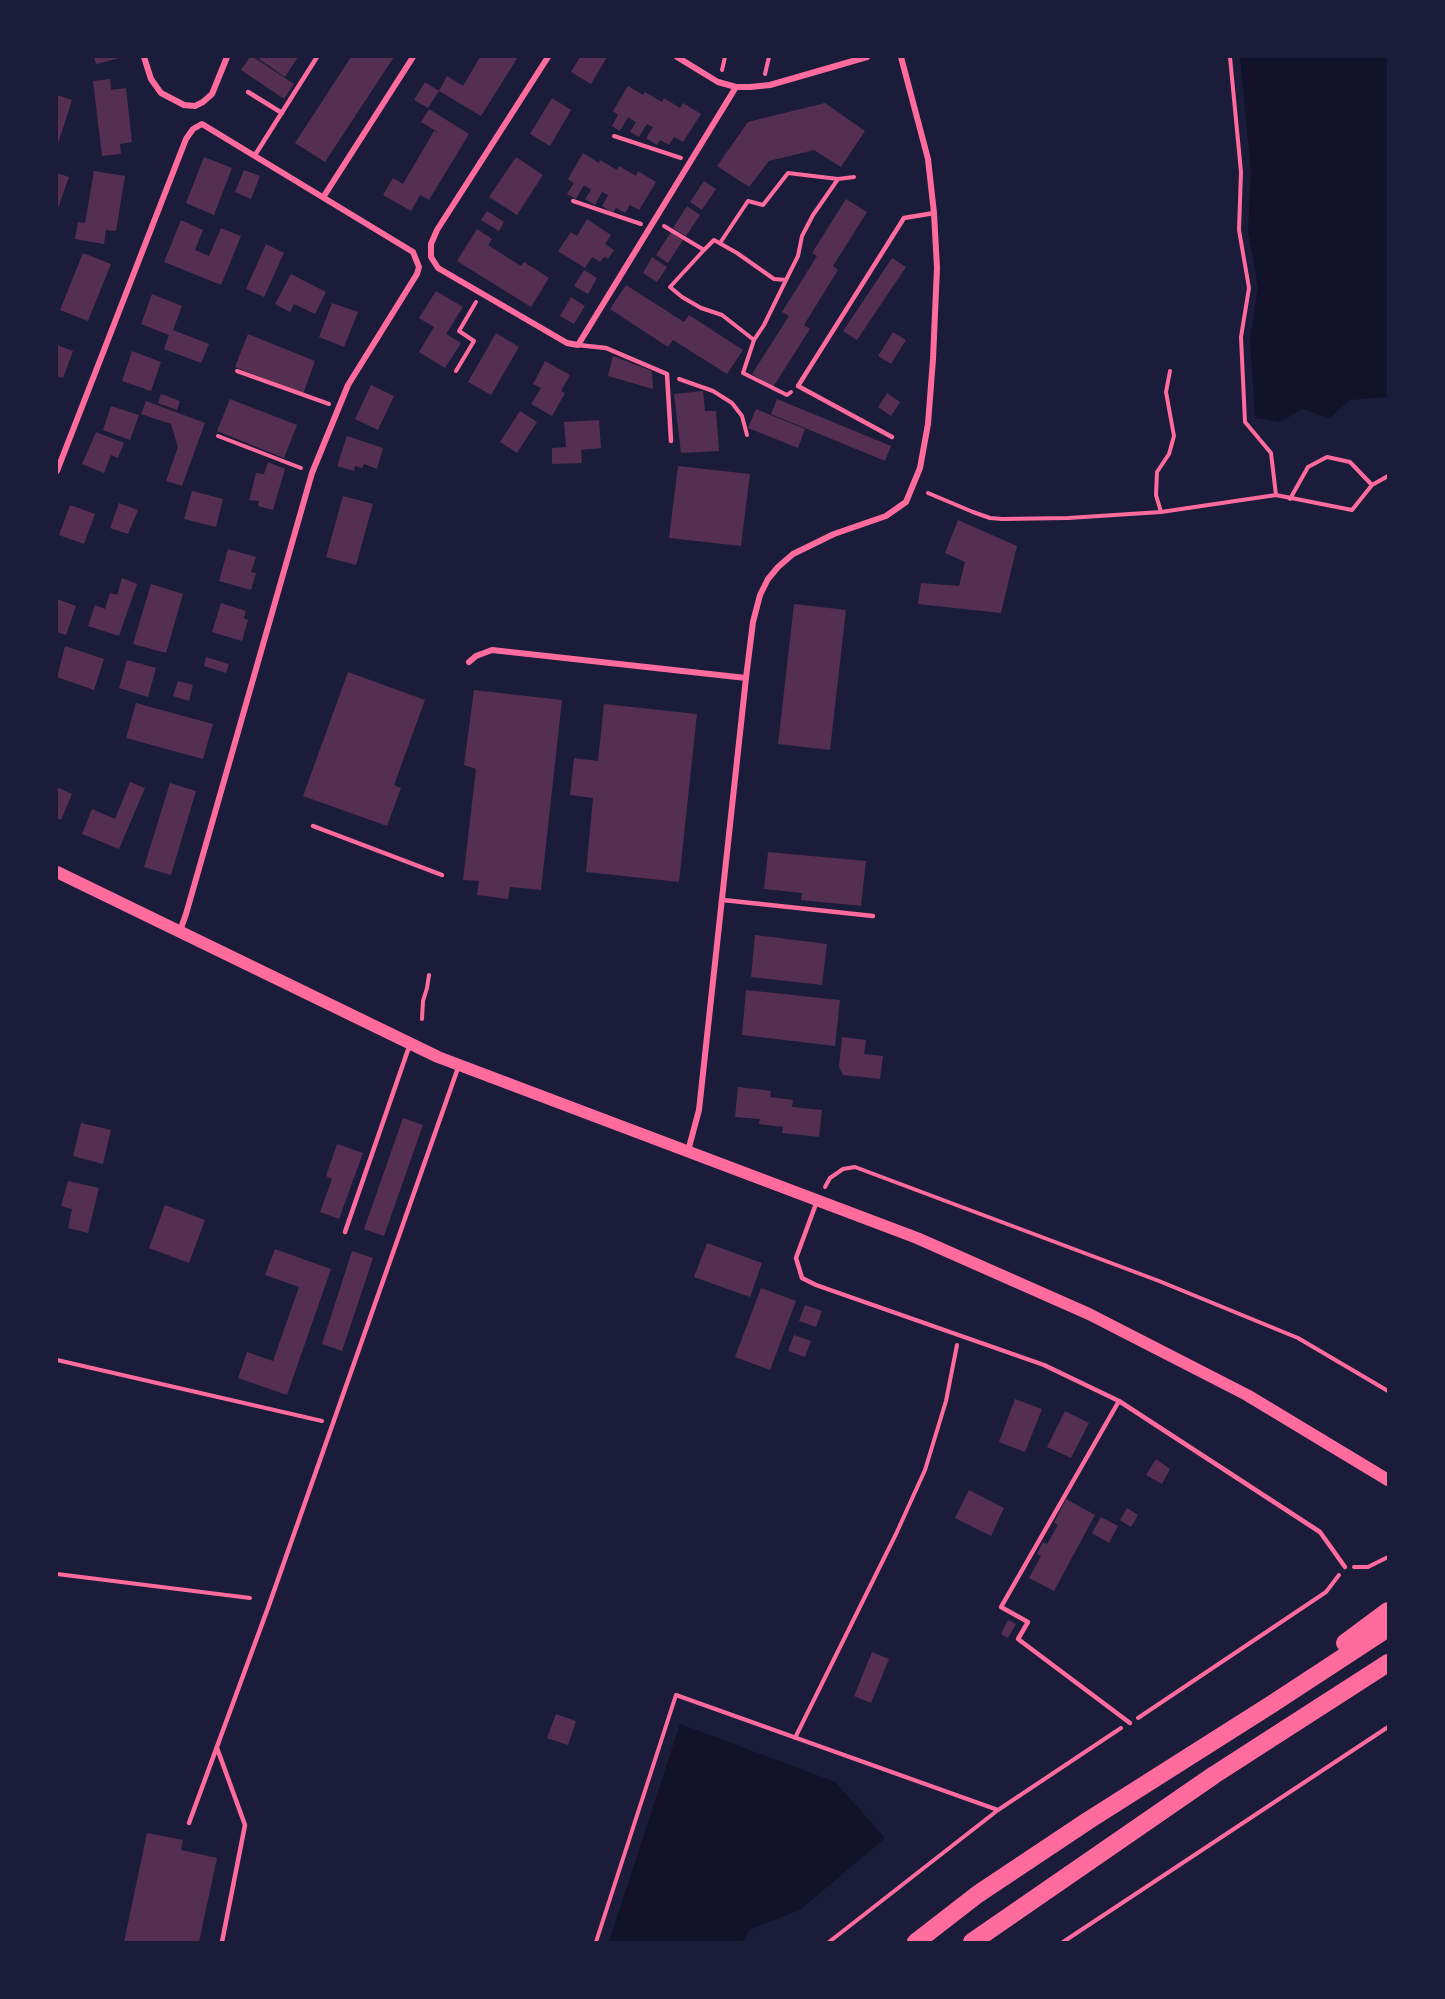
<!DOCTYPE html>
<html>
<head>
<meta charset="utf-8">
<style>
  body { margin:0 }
  #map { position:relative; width:1445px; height:1999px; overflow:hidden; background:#1b1b3a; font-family:Manrope,sans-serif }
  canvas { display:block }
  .frame { position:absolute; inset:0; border:58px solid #1b1b3a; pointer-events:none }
</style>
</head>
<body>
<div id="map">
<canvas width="1445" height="1999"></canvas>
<div class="frame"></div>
</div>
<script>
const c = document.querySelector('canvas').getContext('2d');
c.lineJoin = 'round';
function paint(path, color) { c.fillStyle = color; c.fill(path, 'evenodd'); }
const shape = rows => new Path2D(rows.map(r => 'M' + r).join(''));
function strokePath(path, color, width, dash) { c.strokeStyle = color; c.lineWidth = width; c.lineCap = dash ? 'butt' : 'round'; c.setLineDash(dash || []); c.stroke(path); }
paint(shape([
  [1240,57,1388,57,1388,396,1386,397,1350,400,1330,418,1302,409,1280,422,1255,418,1250,340,1258,287,1248,231,1251,172],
  [680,1724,835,1782,885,1838,800,1910,750,1929,742,1942,609,1942]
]), '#12122b');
paint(shape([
  [94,57,119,57,120,58,96,64],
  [250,57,253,57,294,84,284,99,241,70],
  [260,57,298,57,285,77,259,59],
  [351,57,394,57,325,162,295,143],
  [480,57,518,57,481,116,439,91,447,76,463,86],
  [580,57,607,57,591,84,571,72],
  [110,79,111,90,126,88,132,142,120,144,121,154,102,156,93,81],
  [425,82,439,91,428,108,414,100],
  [628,86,643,95,645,92,662,102,664,98,680,108,683,103,701,114,683,142,674,137,669,145,660,140,657,145,646,138,653,127,647,124,639,137,630,132,636,122,628,117,620,131,612,126,618,115,613,111],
  [57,95,72,100,57,147],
  [552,98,571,110,550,146,530,134],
  [825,103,865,131,841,167,814,150,769,161,749,187,717,166,748,122],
  [429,109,469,134,429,200,420,195,411,211,383,195,393,178,403,184,434,131,441,134,421,122],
  [583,153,599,163,600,160,617,170,619,166,636,176,638,171,656,182,639,210,630,205,625,213,616,208,613,213,602,206,608,195,602,192,595,205,585,199,591,190,584,185,576,199,567,194,574,183,568,179],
  [204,157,232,168,214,215,186,203],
  [516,157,543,175,517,215,489,197],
  [244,170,260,176,251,199,235,192],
  [94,171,125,176,116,231,106,230,104,244,75,239,78,222,85,223],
  [57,173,69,177,57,211],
  [704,181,716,189,702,210,690,202],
  [846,199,867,212,833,266,838,270,804,325,810,329,773,387,752,374,789,316,782,312,817,256,812,253],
  [687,206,700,215,686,236,673,228],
  [487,211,504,222,499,231,481,220],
  [587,219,611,235,605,244,614,250,608,259,604,257,600,262,592,257,585,268,558,251,571,232,577,236],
  [181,220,203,230,195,250,209,256,221,228,241,236,221,285,164,262],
  [477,229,492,239,488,245,521,266,524,262,549,278,531,307,457,261],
  [671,232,683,240,668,263,656,255],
  [266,244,284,253,264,297,246,289],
  [83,253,111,264,88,321,60,310],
  [652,257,667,267,657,282,643,273],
  [892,258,906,267,857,340,843,331],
  [584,270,597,278,588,294,574,286],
  [291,274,326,292,315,314,294,304,290,312,275,304],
  [626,285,684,322,689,315,743,350,727,374,673,340,668,347,610,309],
  [436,291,463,307,446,334,461,343,445,368,419,352,434,327,419,318],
  [152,294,182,306,173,330,209,344,201,363,164,349,169,335,141,324],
  [571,297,585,306,574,324,560,316],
  [332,303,358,312,344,347,319,337],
  [893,332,906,340,891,364,878,356],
  [496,333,519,347,491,395,468,382],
  [248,334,315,361,303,394,235,367],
  [57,345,73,351,63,378,57,376],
  [132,351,161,362,151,391,122,381],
  [613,356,652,371,653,389,608,376],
  [545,361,570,375,561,391,565,393,552,416,531,404,541,388,533,384],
  [371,385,394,396,378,430,355,419],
  [703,391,705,411,716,411,719,451,681,453,674,394],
  [887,393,900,402,891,416,878,407],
  [161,394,180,401,177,410,158,403],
  [230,399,297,425,284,458,217,431],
  [777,399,891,446,885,461,771,414],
  [146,401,205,423,182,486,166,481,178,447,171,424,141,414],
  [111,406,139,415,130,440,103,430],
  [756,409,805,429,798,448,748,428],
  [520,411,537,422,517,453,500,442],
  [599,420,601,448,581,450,582,463,552,464,552,448,566,447,564,422],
  [96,432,124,443,118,458,111,455,104,473,82,464],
  [347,436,383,448,377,469,364,464,362,468,355,466,354,471,337,466],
  [268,462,285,469,273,510,258,506,259,501,249,500,256,473,264,474],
  [678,466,750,474,741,546,669,538],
  [192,491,223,499,216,527,184,519],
  [343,496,373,504,356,565,326,557],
  [119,503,138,510,128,534,110,528],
  [70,505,95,514,84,544,59,535],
  [958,520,1017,546,1001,613,918,604,921,583,959,586,965,562,945,553],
  [228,549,256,557,251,572,256,573,251,590,219,581],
  [122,578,137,584,119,636,88,626,95,605,105,609,110,593,117,595],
  [151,584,183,594,166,653,133,644],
  [57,599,76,606,66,635,57,632],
  [221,603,246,611,244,618,248,620,242,641,212,632],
  [794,604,846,610,830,750,778,744],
  [65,646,104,659,94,690,57,677],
  [206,657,229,664,226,673,204,666],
  [127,660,156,668,148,697,119,688],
  [348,672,425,700,394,785,401,788,387,826,303,796],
  [178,681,193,685,189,701,173,696],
  [474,690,562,700,541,890,510,887,508,899,477,895,479,881,463,880,476,769,464,765],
  [136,703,213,724,203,759,126,738],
  [604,704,697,714,679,882,586,872,593,798,570,795,574,758,598,761],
  [130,782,145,788,119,849,82,834,92,809,115,819],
  [170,783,196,791,171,875,144,867],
  [57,787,72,794,61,820,57,818],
  [768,852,866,861,861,906,801,900,802,893,764,889],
  [755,935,827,944,822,985,751,977],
  [746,990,840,1000,835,1046,742,1035],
  [842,1037,866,1040,864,1054,883,1056,880,1079,843,1075,839,1067],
  [738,1087,771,1091,770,1097,793,1100,792,1107,822,1110,819,1137,782,1133,783,1127,759,1124,760,1119,735,1117],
  [403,1118,423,1125,384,1236,364,1229],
  [81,1123,111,1130,103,1164,73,1156],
  [337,1144,363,1153,339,1219,320,1212,332,1179,326,1176],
  [68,1181,99,1188,88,1233,68,1228,72,1209,61,1206],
  [165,1205,205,1220,189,1263,149,1248],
  [707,1243,762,1263,750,1297,694,1277],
  [275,1249,331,1269,287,1395,238,1378,247,1352,273,1361,299,1287,265,1275],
  [352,1251,373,1258,342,1351,322,1344],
  [761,1288,796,1301,770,1370,735,1357],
  [805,1305,822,1311,816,1327,799,1321],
  [794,1335,811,1341,805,1357,788,1351],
  [1015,1399,1042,1409,1025,1452,999,1442],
  [1065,1411,1089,1423,1071,1458,1047,1447],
  [1156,1459,1170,1469,1162,1484,1146,1475],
  [969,1490,1004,1508,991,1536,955,1518],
  [1066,1499,1095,1515,1054,1591,1029,1578,1041,1556,1037,1554,1043,1542,1047,1544,1058,1525,1054,1523],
  [1127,1508,1138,1515,1131,1527,1120,1520],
  [1101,1517,1118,1526,1109,1543,1092,1533],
  [1008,1620,1016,1624,1008,1638,1001,1634],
  [872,1652,889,1659,871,1703,854,1696],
  [556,1714,576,1721,568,1745,547,1738],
  [147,1833,183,1840,181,1850,217,1858,199,1942,124,1942]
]), '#542f53');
strokePath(shape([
  [1230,57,1241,172,1239,230,1249,288,1241,337,1245,422,1271,453,1276,495],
  [722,70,725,57],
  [765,74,769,57],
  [614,136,681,158],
  [573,201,641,224],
  [664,226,704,250,714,240,737,253,774,279,786,280,798,256,802,236,813,215,838,179],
  [720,243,748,201,763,205,788,173,838,179,854,177],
  [704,250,670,287,682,297,701,308,722,315,754,340,764,325,786,280],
  [754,340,743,373,787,395,791,392],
  [237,371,329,404],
  [456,371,474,341,459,331,476,302],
  [679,379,713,391,732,403,742,416,747,435],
  [218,436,301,468],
  [928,493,973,512,990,518,1002,519,1068,518,1161,512,1276,495,1352,510,1372,485,1388,476],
  [1290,499,1308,467,1327,457,1350,462,1372,485],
  [1161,512,1156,495,1157,472,1169,454,1174,436,1166,392,1170,371],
  [422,1019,423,1001,427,988,429,975],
  [825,1187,830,1178,843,1169,855,1167,1159,1281,1298,1338,1388,1391],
  [57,1360,322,1421],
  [1354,1567,1368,1567,1388,1557],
  [57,1574,250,1598],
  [1138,1718,1326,1592,1339,1575],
  [795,1738,896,1534,925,1470,946,1401,957,1345],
  [596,1942,676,1695,998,1810],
  [829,1942,998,1810,1121,1728],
  [1063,1942,1388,1727]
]), '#ff6b9d', 4);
strokePath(shape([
  [248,92,282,113],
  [255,155,317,57],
  [578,345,606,348,667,374,671,441],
  [892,437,798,386,904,218,934,213],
  [313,826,442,875],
  [723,900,873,916],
  [817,1201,796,1258,802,1278,816,1285,1044,1365,1119,1401,1320,1532,1345,1567],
  [345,1232,410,1044],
  [1119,1401,1001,1607,1028,1622,1018,1639,1130,1723],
  [217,1748,245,1825,222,1942],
  [189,1823,269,1605,459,1065]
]), '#ff6b9d', 4.5);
strokePath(shape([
  [144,57,151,79,161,93,184,105,195,106,203,102,212,94,227,57],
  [548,57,437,230,431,244,431,257,438,268,567,343,578,345,736,87],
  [677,57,718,82,736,87,750,87,770,85,867,57],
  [324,196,413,57],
  [57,471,186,139,193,129,202,124,413,252,419,267,417,274,348,385,312,473,186,914,180,931],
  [469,662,476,656,492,650,746,678],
  [688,1151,699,1110,746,678,753,622,760,595,768,579,778,567,793,554,834,534,886,516,906,502,920,468,928,424,933,359,937,268,934,213,928,159,901,57]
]), '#ff6b9d', 6);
strokePath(shape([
  [57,872,438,1057,917,1238,1089,1314,1247,1395,1388,1480]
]), '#ff6b9d', 12);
strokePath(shape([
  [1345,1643,1388,1611],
  [916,1942,978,1894,1089,1820,1272,1704,1388,1628],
  [972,1942,1214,1775,1388,1663]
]), '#ff6b9d', 18);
</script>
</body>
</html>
